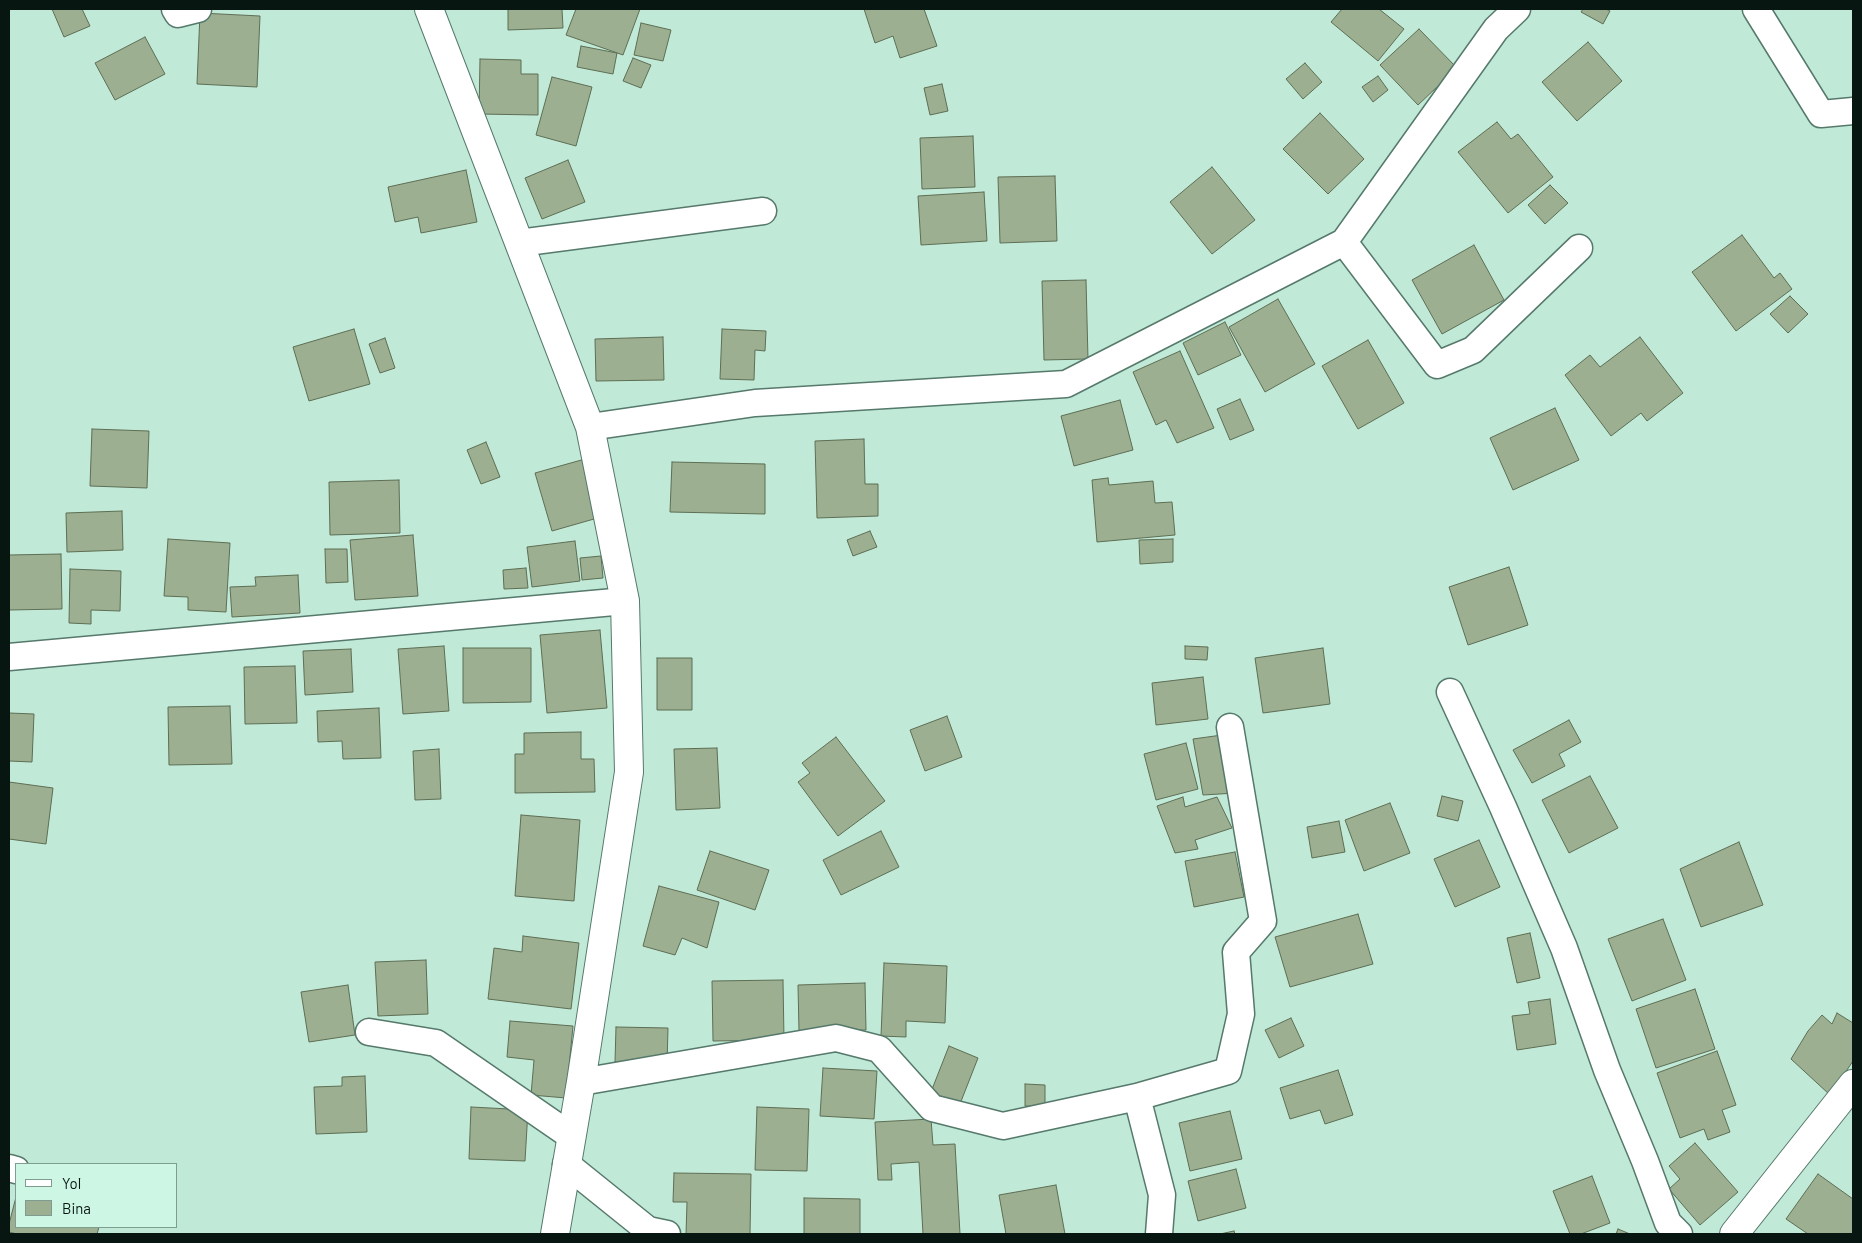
<!DOCTYPE html>
<html>
<head>
<meta charset="utf-8">
<style>
  body { margin:0 }
  #map { position:relative; width:1862px; height:1243px; overflow:hidden; background:#c1e9d8; font-family:Barlow,sans-serif }
  canvas { display:block }
  .frame { position:absolute; inset:0; border:10px solid #081611; pointer-events:none }
  .legend { position:absolute; left:15px; top:1163px; width:162px; height:65px; box-sizing:border-box; background:#cef6e5; border:1px solid #7f9c90; margin:0; padding:6px 9px; list-style:none; font-size:15px; color:#081611 }
  .legend li { display:flex; align-items:center; gap:10px; height:25px }
  .legend b { width:25px; border:1px solid #7f9c90 }
</style>
</head>
<body>
<div id="map">
<canvas width="1862" height="1243"></canvas>
<div class="frame"></div>
<ul class="legend">
<li><b style="height:6px;background:#fff"></b>Yol</li>
<li><b style="height:14px;background:#9caf91"></b>Bina</li>
</ul>
</div>
<script>
const c = document.querySelector('canvas').getContext('2d');
c.lineJoin = 'round';
function paint(path, color) { c.fillStyle = color; c.fill(path, 'evenodd'); }
const shape = rows => new Path2D(rows.map(r => 'M' + r).join(''));
function strokePath(path, color, width, dash) { c.strokeStyle = color; c.lineWidth = width; c.lineCap = dash ? 'butt' : 'round'; c.setLineDash(dash || []); c.stroke(path); }
const building = shape([
  [52,9,82,9,90,26,64,37,52,9],
  [508,9,562,9,563,28,508,30,508,9],
  [576,9,640,9,623,55,566,35,576,9],
  [864,9,924,9,937,46,900,58,893,36,875,43,864,9],
  [1342,9,1379,9,1404,29,1378,61,1331,22,1342,9],
  [1583,9,1606,9,1610,11,1603,24,1581,12,1583,9],
  [200,13,260,16,257,87,197,84,200,13],
  [641,23,671,30,663,61,634,55,641,23],
  [1419,29,1457,68,1418,105,1380,65,1419,29],
  [145,37,165,74,115,100,95,63,145,37],
  [1588,42,1622,81,1577,121,1542,82,1588,42],
  [581,46,617,53,613,74,577,67,581,46],
  [633,58,651,65,641,88,623,81,633,58],
  [480,59,521,60,521,74,538,74,538,115,479,114,480,59],
  [1305,63,1322,82,1303,99,1286,79,1305,63],
  [1378,76,1388,90,1373,102,1362,87,1378,76],
  [552,77,592,87,576,146,536,135,552,77],
  [942,84,948,111,930,115,924,88,942,84],
  [1320,113,1364,159,1328,194,1283,149,1320,113],
  [1497,122,1511,139,1518,134,1553,177,1508,213,1458,152,1497,122],
  [973,136,975,187,922,189,920,138,973,136],
  [568,160,585,202,542,219,525,178,568,160],
  [1212,167,1255,220,1212,254,1170,202,1212,167],
  [466,170,477,222,421,233,418,217,395,222,388,187,466,170],
  [1055,176,1057,241,1000,243,998,177,1055,176],
  [1550,185,1568,203,1545,224,1528,205,1550,185],
  [984,192,987,241,921,245,918,196,984,192],
  [1742,235,1774,278,1780,273,1792,289,1736,331,1692,272,1742,235],
  [1474,245,1504,300,1442,334,1412,280,1474,245],
  [1086,280,1088,359,1044,360,1042,281,1086,280],
  [1790,296,1808,314,1788,333,1770,314,1790,296],
  [1278,299,1315,364,1265,392,1229,327,1278,299],
  [1225,322,1241,355,1198,375,1183,343,1225,322],
  [354,329,370,384,309,401,293,347,354,329],
  [722,329,766,331,765,351,755,350,754,380,720,379,722,329],
  [663,337,664,380,596,381,595,339,663,337],
  [1640,337,1683,393,1647,421,1641,413,1611,436,1565,375,1590,355,1600,367,1640,337],
  [385,338,395,368,380,373,369,344,385,338],
  [1368,340,1404,403,1358,429,1322,366,1368,340],
  [1180,351,1214,428,1177,443,1166,420,1156,425,1133,372,1180,351],
  [1240,399,1254,430,1230,440,1217,409,1240,399],
  [1120,400,1133,450,1074,466,1061,416,1120,400],
  [1555,408,1579,460,1513,490,1490,438,1555,408],
  [92,429,149,431,147,488,90,486,92,429],
  [864,439,865,484,878,484,878,516,817,518,815,441,864,439],
  [486,442,500,477,481,484,467,450,486,442],
  [585,459,601,517,552,531,535,473,585,459],
  [672,462,765,464,765,514,670,512,672,462],
  [1108,478,1109,485,1153,481,1155,503,1172,502,1175,535,1097,542,1092,480,1108,478],
  [399,480,400,533,330,535,329,482,399,480],
  [122,511,123,550,67,552,66,513,122,511],
  [870,531,877,547,853,556,847,540,870,531],
  [413,535,418,596,355,600,350,540,413,535],
  [168,539,230,543,226,612,188,610,188,597,164,596,168,539],
  [1173,539,1173,562,1140,564,1139,540,1173,539],
  [575,541,580,581,532,587,527,547,575,541],
  [325,549,347,549,348,582,326,583,325,549],
  [61,554,62,609,9,610,9,555,61,554],
  [601,556,603,578,582,580,580,558,601,556],
  [1509,567,1528,625,1468,645,1449,587,1509,567],
  [526,568,528,588,504,589,503,570,526,568],
  [70,569,121,571,120,611,91,610,91,624,69,623,70,569],
  [298,575,300,613,232,617,230,587,256,586,255,577,298,575],
  [600,630,607,708,547,713,540,635,600,630],
  [444,646,449,711,403,714,398,649,444,646],
  [1185,646,1208,647,1207,660,1185,659,1185,646],
  [463,648,531,648,531,702,463,703,463,648],
  [1323,648,1330,704,1263,713,1255,658,1323,648],
  [351,649,353,692,305,695,303,651,351,649],
  [657,658,692,658,692,710,657,710,657,658],
  [295,666,297,723,245,724,244,667,295,666],
  [1203,677,1208,719,1156,725,1152,683,1203,677],
  [230,706,232,764,169,765,168,707,230,706],
  [379,708,381,758,343,759,342,741,318,742,317,711,379,708],
  [9,713,34,714,32,762,9,761,9,713],
  [947,716,962,757,925,771,910,730,947,716],
  [1569,720,1581,742,1559,754,1565,766,1532,783,1513,750,1569,720],
  [581,732,581,759,594,759,595,792,515,793,515,754,524,754,524,733,581,732],
  [1222,735,1236,793,1203,795,1193,739,1222,735],
  [836,737,885,801,838,836,798,782,810,773,802,763,836,737],
  [1186,743,1198,789,1156,800,1144,754,1186,743],
  [717,748,720,808,676,810,674,749,717,748],
  [439,749,441,799,415,800,413,751,439,749],
  [1590,776,1618,828,1569,853,1542,800,1590,776],
  [9,782,53,788,46,844,9,839,9,782],
  [1442,796,1463,801,1458,821,1437,816,1442,796],
  [1183,797,1185,807,1217,797,1232,828,1195,840,1198,849,1175,853,1157,806,1183,797],
  [1390,803,1410,853,1364,871,1345,820,1390,803],
  [521,815,580,820,574,901,515,896,521,815],
  [1339,821,1345,852,1312,858,1307,827,1339,821],
  [881,831,899,867,841,895,823,860,881,831],
  [1479,840,1500,887,1455,907,1434,859,1479,840],
  [1739,842,1763,905,1701,927,1680,869,1739,842],
  [710,851,769,870,755,910,697,890,710,851],
  [1235,852,1244,897,1194,907,1185,861,1235,852],
  [659,886,719,902,707,948,682,938,675,955,643,946,659,886],
  [1358,914,1373,964,1290,987,1275,937,1358,914],
  [1663,919,1686,980,1632,1001,1608,939,1663,919],
  [1530,933,1540,978,1517,983,1507,938,1530,933],
  [523,936,579,943,571,1009,488,999,494,948,522,952,523,936],
  [426,960,428,1014,378,1016,375,962,426,960],
  [884,963,947,966,945,1023,906,1021,906,1037,881,1036,884,963],
  [783,980,784,1040,713,1041,712,981,783,980],
  [865,983,866,1030,799,1031,798,985,865,983],
  [348,985,355,1035,309,1042,301,992,348,985],
  [1695,989,1715,1049,1656,1068,1636,1009,1695,989],
  [1550,999,1556,1044,1517,1050,1512,1016,1530,1014,1528,1002,1550,999],
  [1837,1013,1853,1023,1853,1061,1830,1095,1791,1059,1808,1031,1822,1015,1832,1024,1837,1013],
  [1291,1018,1304,1046,1279,1058,1265,1030,1291,1018],
  [510,1021,573,1026,566,1098,531,1095,534,1060,507,1057,510,1021],
  [616,1027,668,1028,667,1064,615,1062,616,1027],
  [949,1046,978,1058,958,1109,929,1097,949,1046],
  [1717,1051,1736,1105,1722,1110,1730,1132,1708,1140,1704,1129,1680,1138,1657,1073,1717,1051],
  [823,1068,877,1071,874,1119,820,1116,823,1068],
  [1338,1070,1353,1115,1325,1124,1320,1110,1290,1119,1280,1088,1338,1070],
  [365,1076,367,1132,316,1134,314,1087,342,1086,342,1077,365,1076],
  [1025,1084,1045,1085,1045,1107,1025,1106,1025,1084],
  [471,1107,528,1110,525,1161,469,1159,471,1107],
  [757,1107,809,1109,807,1171,755,1170,757,1107],
  [1230,1111,1242,1159,1190,1171,1179,1123,1230,1111],
  [931,1119,933,1145,955,1144,960,1234,923,1234,919,1162,891,1164,892,1180,878,1180,875,1122,931,1119],
  [1695,1143,1738,1192,1700,1225,1669,1189,1680,1179,1669,1166,1695,1143],
  [1236,1169,1246,1208,1198,1221,1188,1181,1236,1169],
  [674,1173,751,1174,750,1234,686,1234,687,1202,673,1202,674,1173],
  [1818,1174,1853,1199,1853,1234,1808,1234,1786,1219,1818,1174],
  [1592,1176,1610,1223,1581,1234,1570,1234,1553,1191,1592,1176],
  [1056,1185,1065,1234,1006,1234,999,1195,1056,1185],
  [16,1197,16,1227,99,1227,97,1234,17,1234,9,1232,9,1224,16,1197],
  [804,1198,860,1199,860,1234,804,1234,804,1198],
  [1618,1229,1630,1234,1616,1234,1618,1229],
  [1234,1231,1235,1234,1220,1234,1234,1231]
]);
paint(building, '#9caf91');
strokePath(building, '#5d6e53', 1);
const minor = shape([
  [175,9,178,14,198,9],
  [1756,9,1821,114,1853,111],
  [1344,242,1437,365,1473,350,1579,248],
  [519,243,763,211],
  [590,427,755,403,1066,384,1344,242,1496,29,1517,9],
  [9,657,625,601],
  [1450,692,1503,807,1564,948,1607,1070,1645,1161,1668,1223,1679,1234],
  [369,1032,436,1043,571,1136],
  [581,1082,836,1038,879,1049,932,1108,1003,1126,1137,1097,1228,1071,1241,1014,1236,952,1263,921,1230,727],
  [1137,1097,1162,1195,1159,1234],
  [566,1164,648,1230,667,1234],
  [9,1168,16,1170]
]);
const tertiary = shape([
  [429,9,590,427,625,601,629,772,581,1082,555,1234],
  [1734,1234,1853,1084]
]);
strokePath(minor, '#55796b', 29);
strokePath(tertiary, '#55796b', 30);
strokePath(minor, '#fff', 26);
strokePath(tertiary, '#fff', 28);
</script>
</body>
</html>
